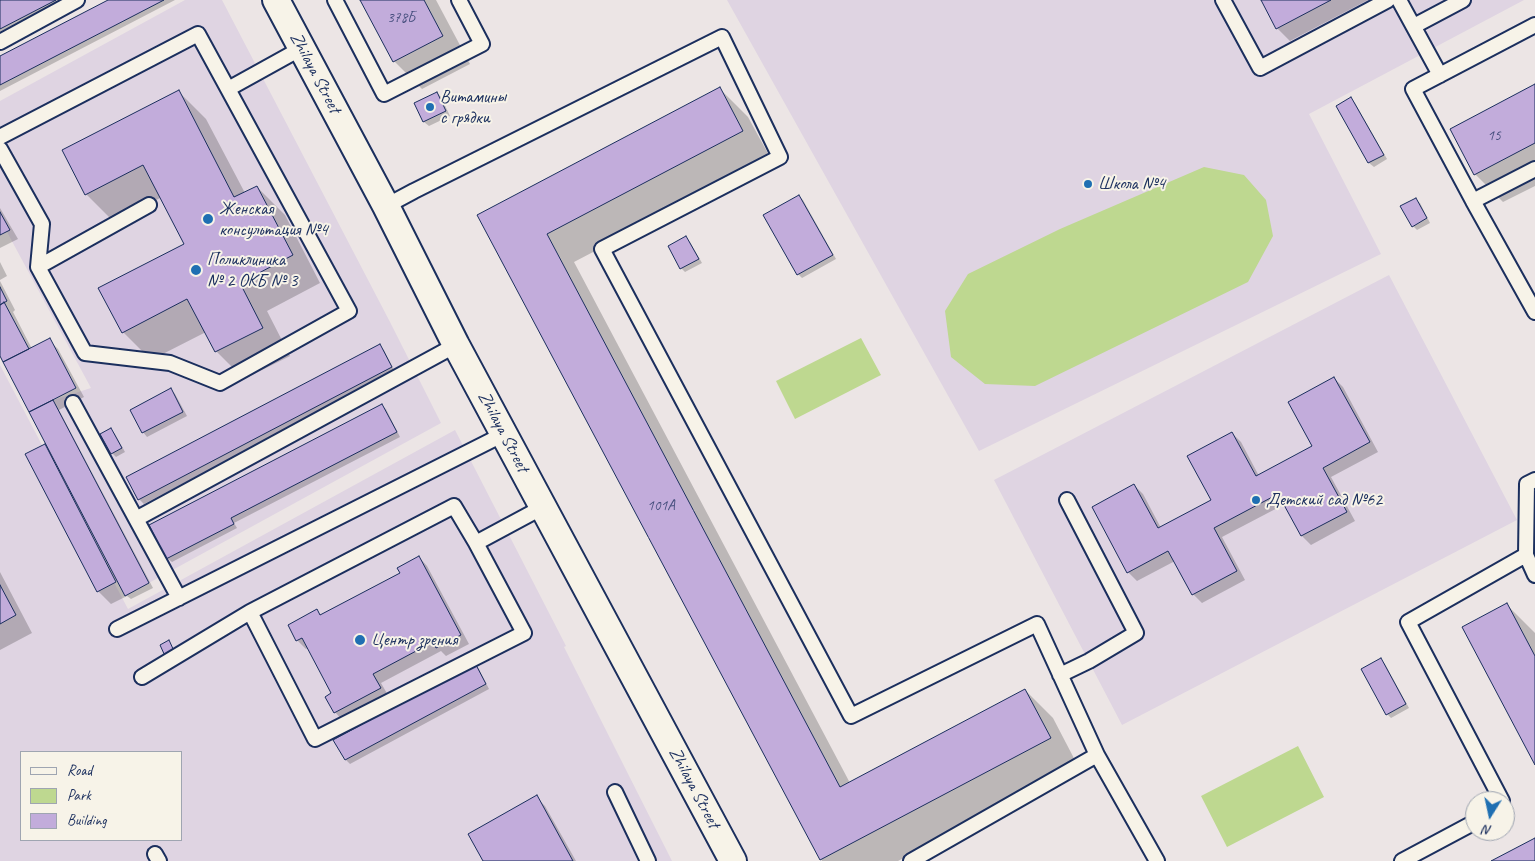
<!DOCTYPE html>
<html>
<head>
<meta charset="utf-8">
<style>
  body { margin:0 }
  #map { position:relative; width:1535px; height:861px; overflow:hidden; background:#ece5e5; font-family:Caveat,sans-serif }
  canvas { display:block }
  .legend { position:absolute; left:20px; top:751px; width:162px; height:90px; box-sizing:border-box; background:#f7f3e8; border:1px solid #9fa5b1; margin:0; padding:6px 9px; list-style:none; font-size:15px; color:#1b2f5e }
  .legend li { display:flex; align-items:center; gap:10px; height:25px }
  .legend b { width:25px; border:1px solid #9fa5b1 }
  .north { position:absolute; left:1465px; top:791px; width:50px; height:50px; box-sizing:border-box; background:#f7f3e8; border:1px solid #9fa5b1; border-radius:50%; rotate:190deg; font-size:14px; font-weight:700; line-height:20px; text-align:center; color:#1b2f5e }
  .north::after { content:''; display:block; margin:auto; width:18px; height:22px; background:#1f6fb2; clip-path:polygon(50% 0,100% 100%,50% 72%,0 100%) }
</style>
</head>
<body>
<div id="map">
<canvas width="1535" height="861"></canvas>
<ul class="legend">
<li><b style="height:6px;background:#f7f3e8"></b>Road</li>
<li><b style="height:14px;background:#bed890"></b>Park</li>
<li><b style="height:14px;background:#c2acdb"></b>Building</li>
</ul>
<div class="north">N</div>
</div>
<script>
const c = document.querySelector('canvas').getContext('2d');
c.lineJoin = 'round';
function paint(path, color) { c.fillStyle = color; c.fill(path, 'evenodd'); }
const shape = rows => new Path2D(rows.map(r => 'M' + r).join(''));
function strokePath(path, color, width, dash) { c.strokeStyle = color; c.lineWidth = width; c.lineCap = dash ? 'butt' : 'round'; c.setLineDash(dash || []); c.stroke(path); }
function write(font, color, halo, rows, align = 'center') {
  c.font = font + ' Caveat,sans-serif'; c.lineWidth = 4; c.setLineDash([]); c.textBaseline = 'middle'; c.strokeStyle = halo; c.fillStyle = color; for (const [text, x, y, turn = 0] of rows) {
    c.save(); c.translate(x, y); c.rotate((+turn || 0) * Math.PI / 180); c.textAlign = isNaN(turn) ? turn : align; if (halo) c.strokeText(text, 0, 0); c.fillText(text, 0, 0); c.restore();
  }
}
paint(shape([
  [185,0,222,0,390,322,441,423,125,596,29,412,53,400,91,388,0,219,0,101],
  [727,0,1524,0,1309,114,1381,254,979,451],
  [1389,275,1517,520,1122,725,994,480],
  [0,365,128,609,455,430,566,646,564,647,672,861,0,861],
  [21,752,181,752,181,840,21,840]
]), '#dfd4e2');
paint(shape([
  [1204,167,1244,175,1266,200,1273,236,1248,282,1035,386,985,384,951,357,945,311,968,274,1060,229],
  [861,338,881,375,795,419,776,381],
  [1298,746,1324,797,1227,847,1201,796]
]), '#bed890');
paint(shape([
  [0,0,68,0,0,35],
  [111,0,175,0,0,91,0,57],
  [361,0,436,0,470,64,422,89,394,61],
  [1262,0,1368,0,1290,41,1277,28],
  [1535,85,1535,186,1503,202,1475,174],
  [720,89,748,117,771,159,574,262,850,783,1025,690,1053,718,1078,766,898,861,822,861,821,859,479,216],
  [178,91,206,119,245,193,257,187,285,215,320,283,267,311,290,356,244,379,216,351,206,332,151,360,123,332,186,244,162,197,114,222,86,194],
  [437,93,441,97,450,116,429,126,424,122,415,103],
  [1351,99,1355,103,1387,159,1374,167,1369,163,1338,106],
  [799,196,803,200,836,259,802,278,798,274],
  [1415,199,1420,203,1430,223,1417,230,1413,226],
  [0,208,18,239,0,248],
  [686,238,690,242,702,263,685,272,681,268],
  [0,262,7,276,0,280],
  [0,281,15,310,13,312,32,349,49,340,58,349,84,397,59,410,153,588,131,599,127,596,111,604,98,591,44,446,52,452,0,354],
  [379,346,384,350,395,372,144,504,139,499,128,478],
  [1334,378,1343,387,1378,452,1331,477,1355,521,1311,545,1302,536,1285,504,1222,537,1245,580,1202,603,1193,594,1175,561,1137,581,1128,572,1134,485,1143,494,1161,528,1213,500,1232,433,1241,442,1259,476,1313,446],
  [171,390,175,394,187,416,147,437,143,432],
  [381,405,386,409,400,437,234,523,237,528,172,562,167,558],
  [111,430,115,434,125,452,116,457,112,453],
  [419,557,427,566,469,644,446,656,441,651,381,683,389,697,343,721,335,712,333,694,308,648,306,649,297,640,317,611,322,616,401,573],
  [0,572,32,633,0,650],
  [1506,604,1535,633,1535,762],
  [1381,660,1385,664,1409,708,1391,718,1387,714],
  [475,665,479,669,489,689,350,764,346,760,335,740],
  [536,797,545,806,576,861,484,861]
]), '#0003');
const building = shape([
  [0,0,56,0,0,29,0,0],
  [108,0,164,0,0,85,0,56,108,0],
  [360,0,424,0,443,36,393,62,360,0],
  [1261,0,1331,0,1276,29,1261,0],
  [1535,84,1535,143,1474,175,1450,129,1535,84],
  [720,87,743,131,547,234,840,787,1025,689,1051,738,820,860,477,215,720,87],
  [179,90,234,197,257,186,293,255,240,283,263,328,215,352,187,299,122,333,98,288,184,244,143,165,85,195,62,150,179,90],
  [437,92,446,111,423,122,414,103,437,92],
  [1351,97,1384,155,1368,163,1336,106,1351,97],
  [799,195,833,255,797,275,763,215,799,195],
  [1416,198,1427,218,1412,227,1400,206,1416,198],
  [0,212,10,230,0,235,0,212],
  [686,236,699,259,680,269,668,246,686,236],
  [0,287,7,301,0,305,0,287],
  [4,302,29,349,3,362,0,356,0,305,4,302],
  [50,338,76,388,29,412,3,362,50,338],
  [380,344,392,367,138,500,126,477,380,344],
  [1334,377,1370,442,1323,468,1347,512,1301,536,1278,494,1214,528,1237,571,1192,595,1168,551,1127,573,1092,507,1134,484,1158,528,1211,500,1187,456,1232,432,1256,476,1312,446,1288,402,1334,377],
  [171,388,183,412,142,433,130,410,171,388],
  [53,400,149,583,125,596,29,412,53,400],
  [382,404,397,432,231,518,234,524,166,559,149,525,382,404],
  [111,428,122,448,111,454,100,434,111,428],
  [45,444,116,582,97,592,25,454,45,444],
  [419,556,461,635,436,648,433,642,373,674,381,688,334,713,325,697,331,693,302,638,296,641,288,625,317,609,320,615,400,573,397,568,419,556],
  [0,585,16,615,0,624,0,585],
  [1507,603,1535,656,1535,765,1462,627,1507,603],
  [169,640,174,651,165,656,160,645,169,640],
  [1381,658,1406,704,1386,715,1361,669,1381,658],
  [475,663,486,684,345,760,333,740,475,663],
  [537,795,573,861,483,861,468,834,537,795],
  [1535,838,1535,861,1491,861,1535,838]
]);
paint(building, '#c2acdb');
strokePath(building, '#1b2f5e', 1);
const lane = shape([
  [335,0,384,94,482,44,459,0],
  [1223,0,1260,68,1388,0],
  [1399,0,1440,75],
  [1535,25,1413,89,1473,201,1535,169],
  [1414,26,1463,0],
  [0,42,77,0],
  [0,137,198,34,228,89],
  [0,149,42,224,38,267,85,353,170,363,220,383,349,311,228,89,302,48],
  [1473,201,1535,312],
  [386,206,414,191,722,37,780,157,602,249,851,716,1037,624,1097,755,1157,861],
  [38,267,149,205],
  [73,403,179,598],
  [1535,480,1527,484,1526,555,1535,575],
  [136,519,456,345],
  [250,612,315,739,524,633,476,543],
  [117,629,504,434],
  [1060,675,1089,661,1136,633,1067,500],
  [142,677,250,612,454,506,476,543,543,507],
  [615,792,648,861],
  [1502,801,1408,622,1526,555],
  [155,854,159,861],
  [911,861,1097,755],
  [1402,861,1475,822]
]);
const street = shape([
  [276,0,386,206,456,345,733,861]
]);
strokePath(lane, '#1b2f5e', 18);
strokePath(street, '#1b2f5e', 30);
strokePath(lane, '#f7f3e8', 14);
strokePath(street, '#f7f3e8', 26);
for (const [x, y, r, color] of [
  [430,107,5,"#1f6fb2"],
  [1088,184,5,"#1f6fb2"],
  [208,219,6,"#1f6fb2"],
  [196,270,6,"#1f6fb2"],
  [1256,500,5,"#1f6fb2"],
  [360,640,6,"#1f6fb2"]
]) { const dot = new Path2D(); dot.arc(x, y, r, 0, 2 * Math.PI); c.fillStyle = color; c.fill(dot); strokePath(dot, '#f7f3e8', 2); }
write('15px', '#454e7d', null, [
  ["378Б",401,18],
  ["15",1494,136],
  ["101А",661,506]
]);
write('18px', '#1b2f5e', '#f7f3e8', [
  ["Zhilaya Street",315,73,62],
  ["Zhilaya Street",503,432,62],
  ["Zhilaya Street",694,788,62]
]);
write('18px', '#1b2f5e', '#f7f3e8', [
  ["Витамины",440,97],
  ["с грядки",440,118],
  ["Школа №4",1098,184],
  ["Женская",219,209],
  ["консультация №4",219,230],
  ["Поликлиника",207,260],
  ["№ 2 ОКБ № 3",207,281],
  ["Детский сад №62",1266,500],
  ["Центр зрения",371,640]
], 'left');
</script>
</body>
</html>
